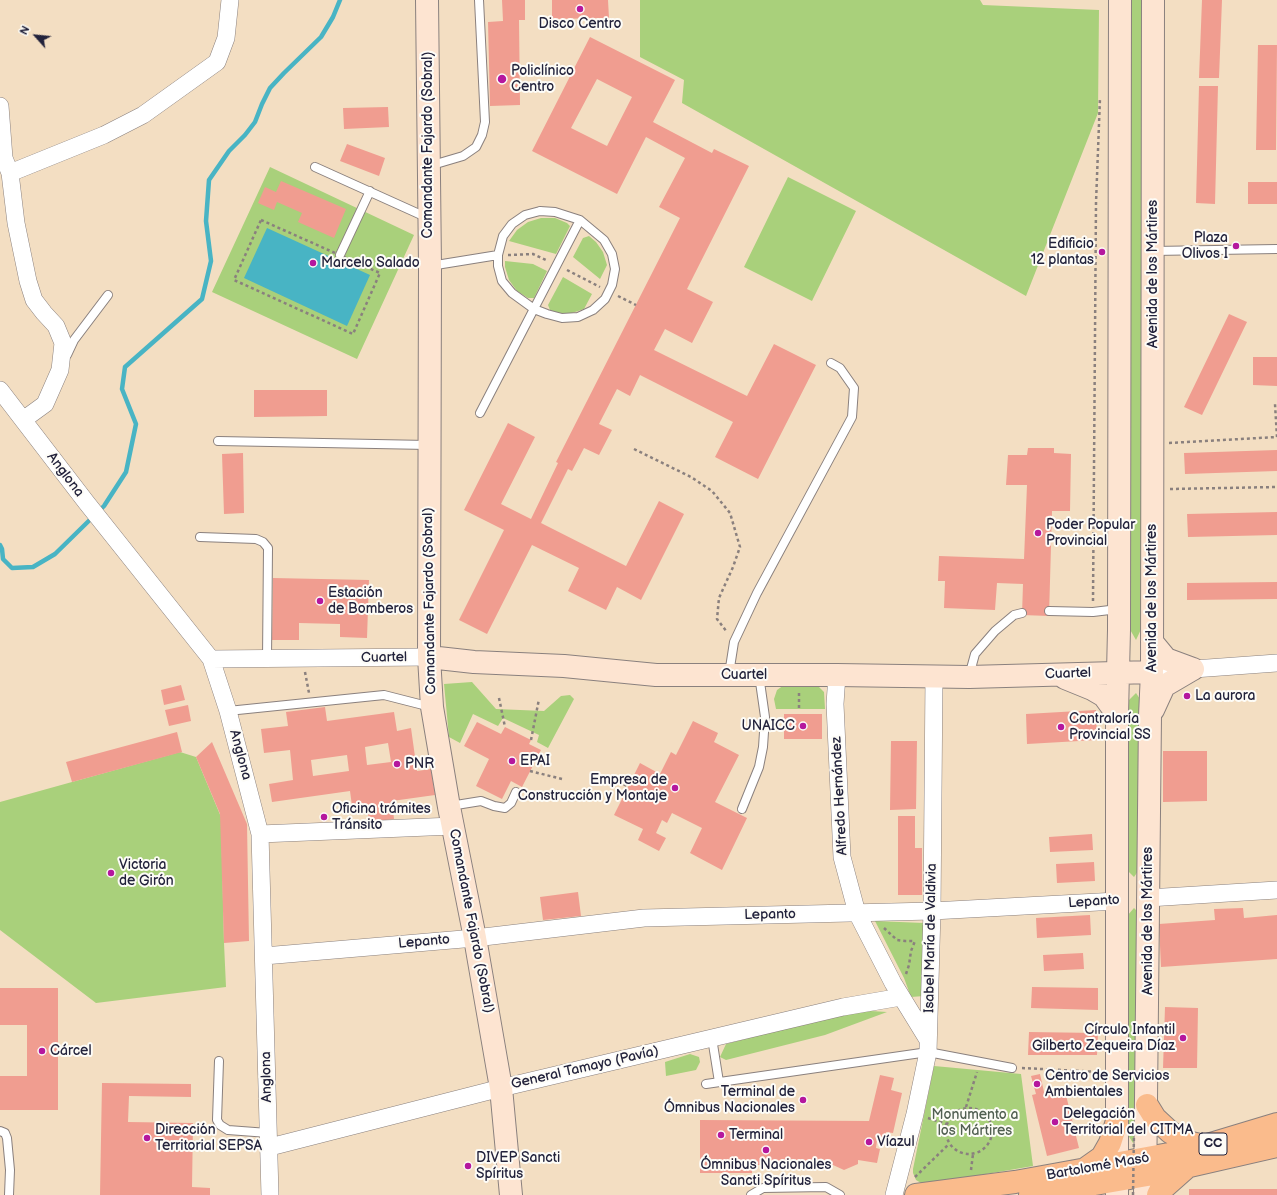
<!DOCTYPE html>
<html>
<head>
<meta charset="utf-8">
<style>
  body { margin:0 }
  #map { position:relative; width:1277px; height:1195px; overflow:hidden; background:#f3dec2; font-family:"Balsamiq Sans",sans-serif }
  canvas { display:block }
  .north { position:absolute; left:16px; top:16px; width:40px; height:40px; -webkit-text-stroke:3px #fdfcf7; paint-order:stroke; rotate:297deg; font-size:11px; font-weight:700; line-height:16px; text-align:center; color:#22223b }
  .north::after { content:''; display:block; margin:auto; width:14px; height:18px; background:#22223b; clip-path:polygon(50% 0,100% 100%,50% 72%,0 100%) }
</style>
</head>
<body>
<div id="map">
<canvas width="1277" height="1195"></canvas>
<div class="north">N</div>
</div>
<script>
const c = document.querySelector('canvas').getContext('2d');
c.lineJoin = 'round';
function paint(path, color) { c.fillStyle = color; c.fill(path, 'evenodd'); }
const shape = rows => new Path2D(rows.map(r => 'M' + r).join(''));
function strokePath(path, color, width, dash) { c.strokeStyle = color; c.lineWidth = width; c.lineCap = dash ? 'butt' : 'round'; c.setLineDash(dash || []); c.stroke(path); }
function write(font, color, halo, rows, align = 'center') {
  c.font = font + ' "Balsamiq Sans",sans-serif'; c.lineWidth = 4; c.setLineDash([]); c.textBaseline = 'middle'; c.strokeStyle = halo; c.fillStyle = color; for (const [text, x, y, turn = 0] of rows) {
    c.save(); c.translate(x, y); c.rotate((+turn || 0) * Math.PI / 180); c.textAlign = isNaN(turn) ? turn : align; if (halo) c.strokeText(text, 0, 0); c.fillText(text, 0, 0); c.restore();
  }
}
paint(shape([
  [640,0,980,0,983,5,1099,10,1098,113,1026,296,682,103,684,80,640,57],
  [1129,0,1146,0,1144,623,1136,640,1128,626],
  [270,167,414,235,357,359,212,292],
  [788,177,856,211,812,301,744,267],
  [541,218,555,218,567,223,570,226,556,254,509,241,517,230,528,222],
  [589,236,596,242,603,252,607,265,600,279,573,257,583,238],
  [505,261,533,264,547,271,534,298,528,298,517,291,509,280,505,267],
  [563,277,592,294,584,309,572,313,558,313,550,310,548,305],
  [472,682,496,709,544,711,561,696,570,695,574,699,548,748,537,742,539,735,503,718,498,726,473,714,460,743,449,737,444,684],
  [784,685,809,685,819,687,824,692,825,709,776,709,774,699,777,690],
  [1136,693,1142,702,1141,867,1134,877,1127,870,1128,701],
  [180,752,196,757,221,817,224,943,226,987,96,1003,0,930,0,802],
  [1134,908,1143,917,1139,1131,1133,1143,1126,1132,1127,916],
  [875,921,924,923,924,996,911,997,904,978],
  [871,1011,887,1012,825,1035,726,1060,720,1057,726,1044,824,1018],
  [690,1054,699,1057,700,1062,696,1070,666,1076,665,1062],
  [934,1066,1021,1074,1033,1166,928,1184,921,1183,916,1180,913,1173,913,1169]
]), '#a9d07b');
paint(shape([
  [267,228,370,275,347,326,244,278]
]), '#48b4c4');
strokePath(shape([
  [0,545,2,549,3,559,12,568,33,567,55,554,104,506,126,472,136,424,122,389,125,367,202,299,211,261,206,221,209,180,229,151,245,135,255,122,262,104,270,88,284,73,321,37,333,17,340,0]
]), '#48b4c4', 4.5);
paint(shape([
  [502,0,525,0,525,20,519,20,520,105,490,106,488,22,503,21],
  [552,0,608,0,609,18,552,19],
  [1202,0,1222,0,1219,78,1199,78],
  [590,37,675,80,653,122,712,153,714,149,749,166,687,289,713,302,692,343,665,329,654,350,747,396,774,344,816,365,758,479,715,457,733,422,640,375,630,396,617,389,599,424,612,430,599,455,584,448,572,471,568,469,541,523,626,566,659,501,684,514,641,600,617,587,606,610,568,591,579,568,532,545,487,634,459,620,504,530,464,510,508,423,535,437,501,504,531,519,558,463,556,462,680,218,659,207,685,158,646,137,617,194,532,151],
  [597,79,632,97,607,146,571,128],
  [1258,45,1277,45,1276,150,1256,150],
  [1199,86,1218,86,1215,204,1196,203],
  [388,107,389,127,344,129,343,108],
  [347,144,385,158,379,176,340,161],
  [281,181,346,209,334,238,298,222,302,213,277,202,274,210,258,203,265,187,276,192],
  [1248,182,1277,182,1277,204,1248,204],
  [1229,314,1247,322,1202,415,1184,407],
  [1253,357,1277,357,1277,386,1253,385],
  [254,390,327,390,327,416,254,417],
  [1028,448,1054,448,1054,453,1071,454,1070,511,1052,511,1049,616,1022,615,1023,584,997,583,995,610,944,608,945,581,938,581,939,556,1024,559,1027,485,1006,485,1008,455,1027,455],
  [1277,450,1277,471,1185,474,1184,453],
  [243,453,244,513,224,514,222,454],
  [1277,512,1277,535,1188,537,1187,514],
  [273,578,369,580,367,638,340,637,340,624,299,623,299,640,272,640],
  [1277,582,1277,599,1187,600,1187,583],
  [181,685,185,700,164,705,161,690],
  [188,705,191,721,169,726,165,710],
  [325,707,327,721,394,712,397,731,411,728,417,771,431,769,435,795,392,801,394,819,369,822,367,804,352,806,350,791,272,802,269,784,293,780,290,750,264,753,261,729,288,726,286,712],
  [388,743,391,762,367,765,365,747],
  [347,755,349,771,313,776,311,760],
  [1096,710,1097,740,1027,744,1026,714],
  [784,714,822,714,822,739,784,739],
  [693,721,718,733,714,742,739,755,715,802,747,818,722,870,690,853,702,828,672,813,667,823,662,820,656,833,666,838,659,851,638,840,643,829,614,815,640,763,660,774,671,752,676,755],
  [477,722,501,734,505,727,531,740,529,744,541,750,522,787,511,781,502,799,476,786,489,759,464,746],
  [177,732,182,752,72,782,66,762],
  [891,741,917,741,916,809,890,810],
  [212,742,247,824,249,941,224,943,220,814,196,757],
  [1163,751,1207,751,1207,801,1163,802],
  [898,816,915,816,915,848,922,848,922,895,898,895],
  [1092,834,1093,850,1050,852,1049,837],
  [1094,862,1095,881,1057,883,1056,864],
  [578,892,581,916,543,920,540,897],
  [1243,908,1244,918,1277,915,1277,959,1161,967,1159,924,1215,920,1214,909],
  [1090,915,1091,935,1037,938,1036,918],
  [1083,953,1084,969,1044,971,1043,955],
  [1032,987,1098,988,1098,1010,1031,1008],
  [0,988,58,988,58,1110,0,1110,0,1076,27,1076,27,1025,0,1025],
  [1165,1007,1198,1008,1197,1068,1163,1068],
  [1029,1032,1098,1033,1097,1055,1028,1055],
  [1040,1074,1044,1092,1064,1087,1079,1148,1047,1156,1032,1095,1036,1094,1031,1076],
  [880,1075,894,1078,891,1090,902,1093,893,1133,886,1132,884,1141,877,1140,876,1148,880,1149,877,1163,858,1160,858,1164,844,1170,833,1165,752,1165,752,1173,700,1173,700,1120,869,1121],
  [102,1083,191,1084,191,1097,129,1096,128,1122,193,1123,192,1187,210,1188,210,1195,100,1195],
  [1189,1189,1277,1189,1277,1195,1189,1195]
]), '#f09d90');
const lane = shape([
  [429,166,463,156,476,147,482,135,485,122,479,0],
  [315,167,428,218],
  [540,211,555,212,580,220,604,240,612,254,615,269,612,285,605,299,593,310,578,317,562,318,547,314,534,309,512,293,502,281,498,266,498,255,503,236,512,224,525,215,540,211],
  [1153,251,1277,249],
  [340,255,370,191],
  [430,266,498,255],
  [67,355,74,340,108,295],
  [480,413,580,220],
  [218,441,428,445],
  [200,537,256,539,263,542,268,548,267,659],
  [1049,611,1093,612,1118,609],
  [729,674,734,642,757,593,852,417,854,388,840,368,831,363],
  [969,676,975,654,995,631,1014,615,1022,613],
  [228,711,384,695,431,707],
  [450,806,481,801,494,806,505,808,511,803,516,792],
  [742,809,759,767,763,747,765,717,759,675],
  [712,1038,719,1082],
  [219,1061,217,1120,220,1125,228,1130,268,1133],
  [706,1084,928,1052,1012,1068],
  [0,1131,5,1133,7,1138,10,1170,9,1195],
  [751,1195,763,1188,826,1187,840,1195]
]);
const street = shape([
  [0,106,4,158,10,173,16,223,28,281,34,300,44,313,56,326,63,343,60,370,45,404,23,420],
  [10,173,104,135,143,115,217,62,226,38,230,0],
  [0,390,86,502,211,659,228,711,260,834,270,1195],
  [211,659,429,657],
  [1152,672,1277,663],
  [837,675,835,704,842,857,857,913,893,983,928,1040],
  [260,834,453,826],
  [1148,898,1277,890],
  [264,956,475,938,644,918,932,911,1117,901],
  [270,1147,501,1088,843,1007,901,997],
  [894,1195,915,1114,928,1052,932,911,934,677]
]);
const secondary = shape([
  [427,0,430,266,429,657,432,707,449,807,475,938,501,1088,511,1195],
  [1152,642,1166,659,1193,669],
  [429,657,474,662,564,666,656,675,837,675,969,677,1152,672],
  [1065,678,1092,689,1104,696,1117,714],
  [1153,710,1164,686,1193,669],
  [1117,1195,1117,714,1119,630,1120,0],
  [1145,1195,1150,716,1152,672,1153,0]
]);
const primary = shape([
  [1147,1105,1155,1118,1170,1132,1187,1142,1204,1146],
  [1085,1169,1102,1157,1110,1143,1117,1121],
  [916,1195,1015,1182,1169,1154,1204,1146,1277,1124],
  [1030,1195,1159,1173,1277,1146],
  [1158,1195,1160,1191,1187,1167]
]);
strokePath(lane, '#8a807e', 10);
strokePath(street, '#8a807e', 18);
strokePath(secondary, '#8a807e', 24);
strokePath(primary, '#8a807e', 24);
strokePath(shape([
  [261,220,380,273,353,334,234,280,261,220],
  [508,255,533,254,548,261],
  [567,270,600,287],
  [618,296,636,305],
  [1169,443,1277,437,1275,404,1277,404],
  [634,449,691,477,712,491,730,513,740,547,733,567,719,598,717,619,727,632],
  [1170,489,1277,487],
  [1093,601,1096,203,1100,98],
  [305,672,309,693],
  [499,698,505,727],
  [799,708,799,693],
  [531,740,539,699],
  [530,771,562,779],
  [613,779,627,786],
  [884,928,897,940,905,941,914,941],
  [906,974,909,965,911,951,915,941],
  [1022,1068,1100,1072],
  [966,1107,977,1072],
  '946 1131a23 23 0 1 1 46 0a23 23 0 1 1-46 0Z',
  [928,1118,946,1124],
  [971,1170,973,1154],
  [915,1177,949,1144]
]), '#8a807e', 2.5, [3, 3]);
strokePath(lane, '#fff', 8);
strokePath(street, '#fff', 17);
strokePath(secondary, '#fde4d1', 22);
strokePath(primary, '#fabb8c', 22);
strokePath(shape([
  [1133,1195,1134,1132]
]), '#8a807e', 2.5, [3, 3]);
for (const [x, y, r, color] of [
  [580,9,4,"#b5179e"],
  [502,79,5,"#b5179e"],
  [1236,246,4,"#b5179e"],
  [1102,252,4,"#b5179e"],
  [313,263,4,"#b5179e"],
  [1038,533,4,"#b5179e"],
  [320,601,4,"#b5179e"],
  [1187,696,4,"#b5179e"],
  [803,726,4,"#b5179e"],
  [1061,727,4,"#b5179e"],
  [512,761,4,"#b5179e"],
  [397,764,4,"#b5179e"],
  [675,788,4,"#b5179e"],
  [324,817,4,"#b5179e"],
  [111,873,4,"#b5179e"],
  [1183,1038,4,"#b5179e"],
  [42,1051,4,"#b5179e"],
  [1037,1084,4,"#b5179e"],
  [803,1100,4,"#b5179e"],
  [1055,1122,4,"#b5179e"],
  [721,1135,4,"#b5179e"],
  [147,1138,4,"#b5179e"],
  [869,1142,4,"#b5179e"],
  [766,1150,4,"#b5179e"],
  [468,1166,4,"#b5179e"]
]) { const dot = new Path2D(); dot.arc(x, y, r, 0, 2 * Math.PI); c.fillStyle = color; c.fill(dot); strokePath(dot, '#fdfcf7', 1.5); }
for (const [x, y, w] of [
  [1213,1144,28]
]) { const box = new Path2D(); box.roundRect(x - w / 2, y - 11, w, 22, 3); c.fillStyle = '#fdfcf7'; c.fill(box); strokePath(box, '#22223b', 1); }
write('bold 13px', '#22223b', null, [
  ["CC",1213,1144]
]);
write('14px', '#22223b', '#fdfcf7', [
  ["Disco Centro",580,24,"center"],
  ["Policlínico",511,71],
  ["Centro",511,87],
  ["Plaza",1228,238,"right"],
  ["Olivos I",1228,254,"right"],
  ["Edificio",1094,244,"right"],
  ["12 plantas",1094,260,"right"],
  ["Marcelo Salado",321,263],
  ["Poder Popular",1046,525],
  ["Provincial",1046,541],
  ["Estación",328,593],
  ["de Bomberos",328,609],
  ["La aurora",1195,696],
  ["Contraloría",1069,719],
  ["Provincial SS",1069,735],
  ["UNAICC",795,726,"right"],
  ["EPAI",520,761],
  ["PNR",405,764],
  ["Empresa de",667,780,"right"],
  ["Construcción y Montaje",667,796,"right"],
  ["Oficina trámites",332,809],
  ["Tránsito",332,825],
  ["Victoria",119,865],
  ["de Girón",119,881],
  ["Círculo Infantil",1175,1030,"right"],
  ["Gilberto Zequeira Díaz",1175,1046,"right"],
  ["Cárcel",50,1051],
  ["Centro de Servicios",1045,1076],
  ["Ambientales",1045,1092],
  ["Terminal de",795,1092,"right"],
  ["Ómnibus Nacionales",795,1108,"right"],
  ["Delegación",1063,1114],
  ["Territorial del CITMA",1063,1130],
  ["Dirección",155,1130],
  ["Territorial SEPSA",155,1146],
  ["Terminal",729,1135],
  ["Víazul",877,1142],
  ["DIVEP Sancti",476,1158],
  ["Spíritus",476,1174],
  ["Ómnibus Nacionales",766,1165,"center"],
  ["Sancti Spíritus",766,1181,"center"]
], 'left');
write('14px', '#22223b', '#fdfcf7', [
  ["Comandante Fajardo (Sobral)",428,145,-90],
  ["Avenida de los Mártires",1153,274,-90],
  ["Anglona",65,475,53],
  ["Avenida de los Mártires",1152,598,-90],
  ["Comandante Fajardo (Sobral)",430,601,-91],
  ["Cuartel",384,658,-1],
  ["Cuartel",1068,674,-2],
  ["Cuartel",744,675],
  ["Anglona",240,755,75],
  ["Alfredo Hernández",840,796,-93],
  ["Lepanto",1094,902,-4],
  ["Lepanto",770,915,-1],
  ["Comandante Fajardo (Sobral)",471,921,79],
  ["Avenida de los Mártires",1148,921,-90],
  ["Isabel María de Valdivia",931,938,-89],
  ["Lepanto",424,942,-5],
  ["General Tamayo (Pavía)",585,1068,-13],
  ["Anglona",267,1077,-91],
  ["Bartolomé Masó",1098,1167,-10]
]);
write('14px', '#515f51', '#fdfcf7', [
  ["Monumento a",975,1115],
  ["los Mártires",975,1131]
]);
</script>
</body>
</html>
